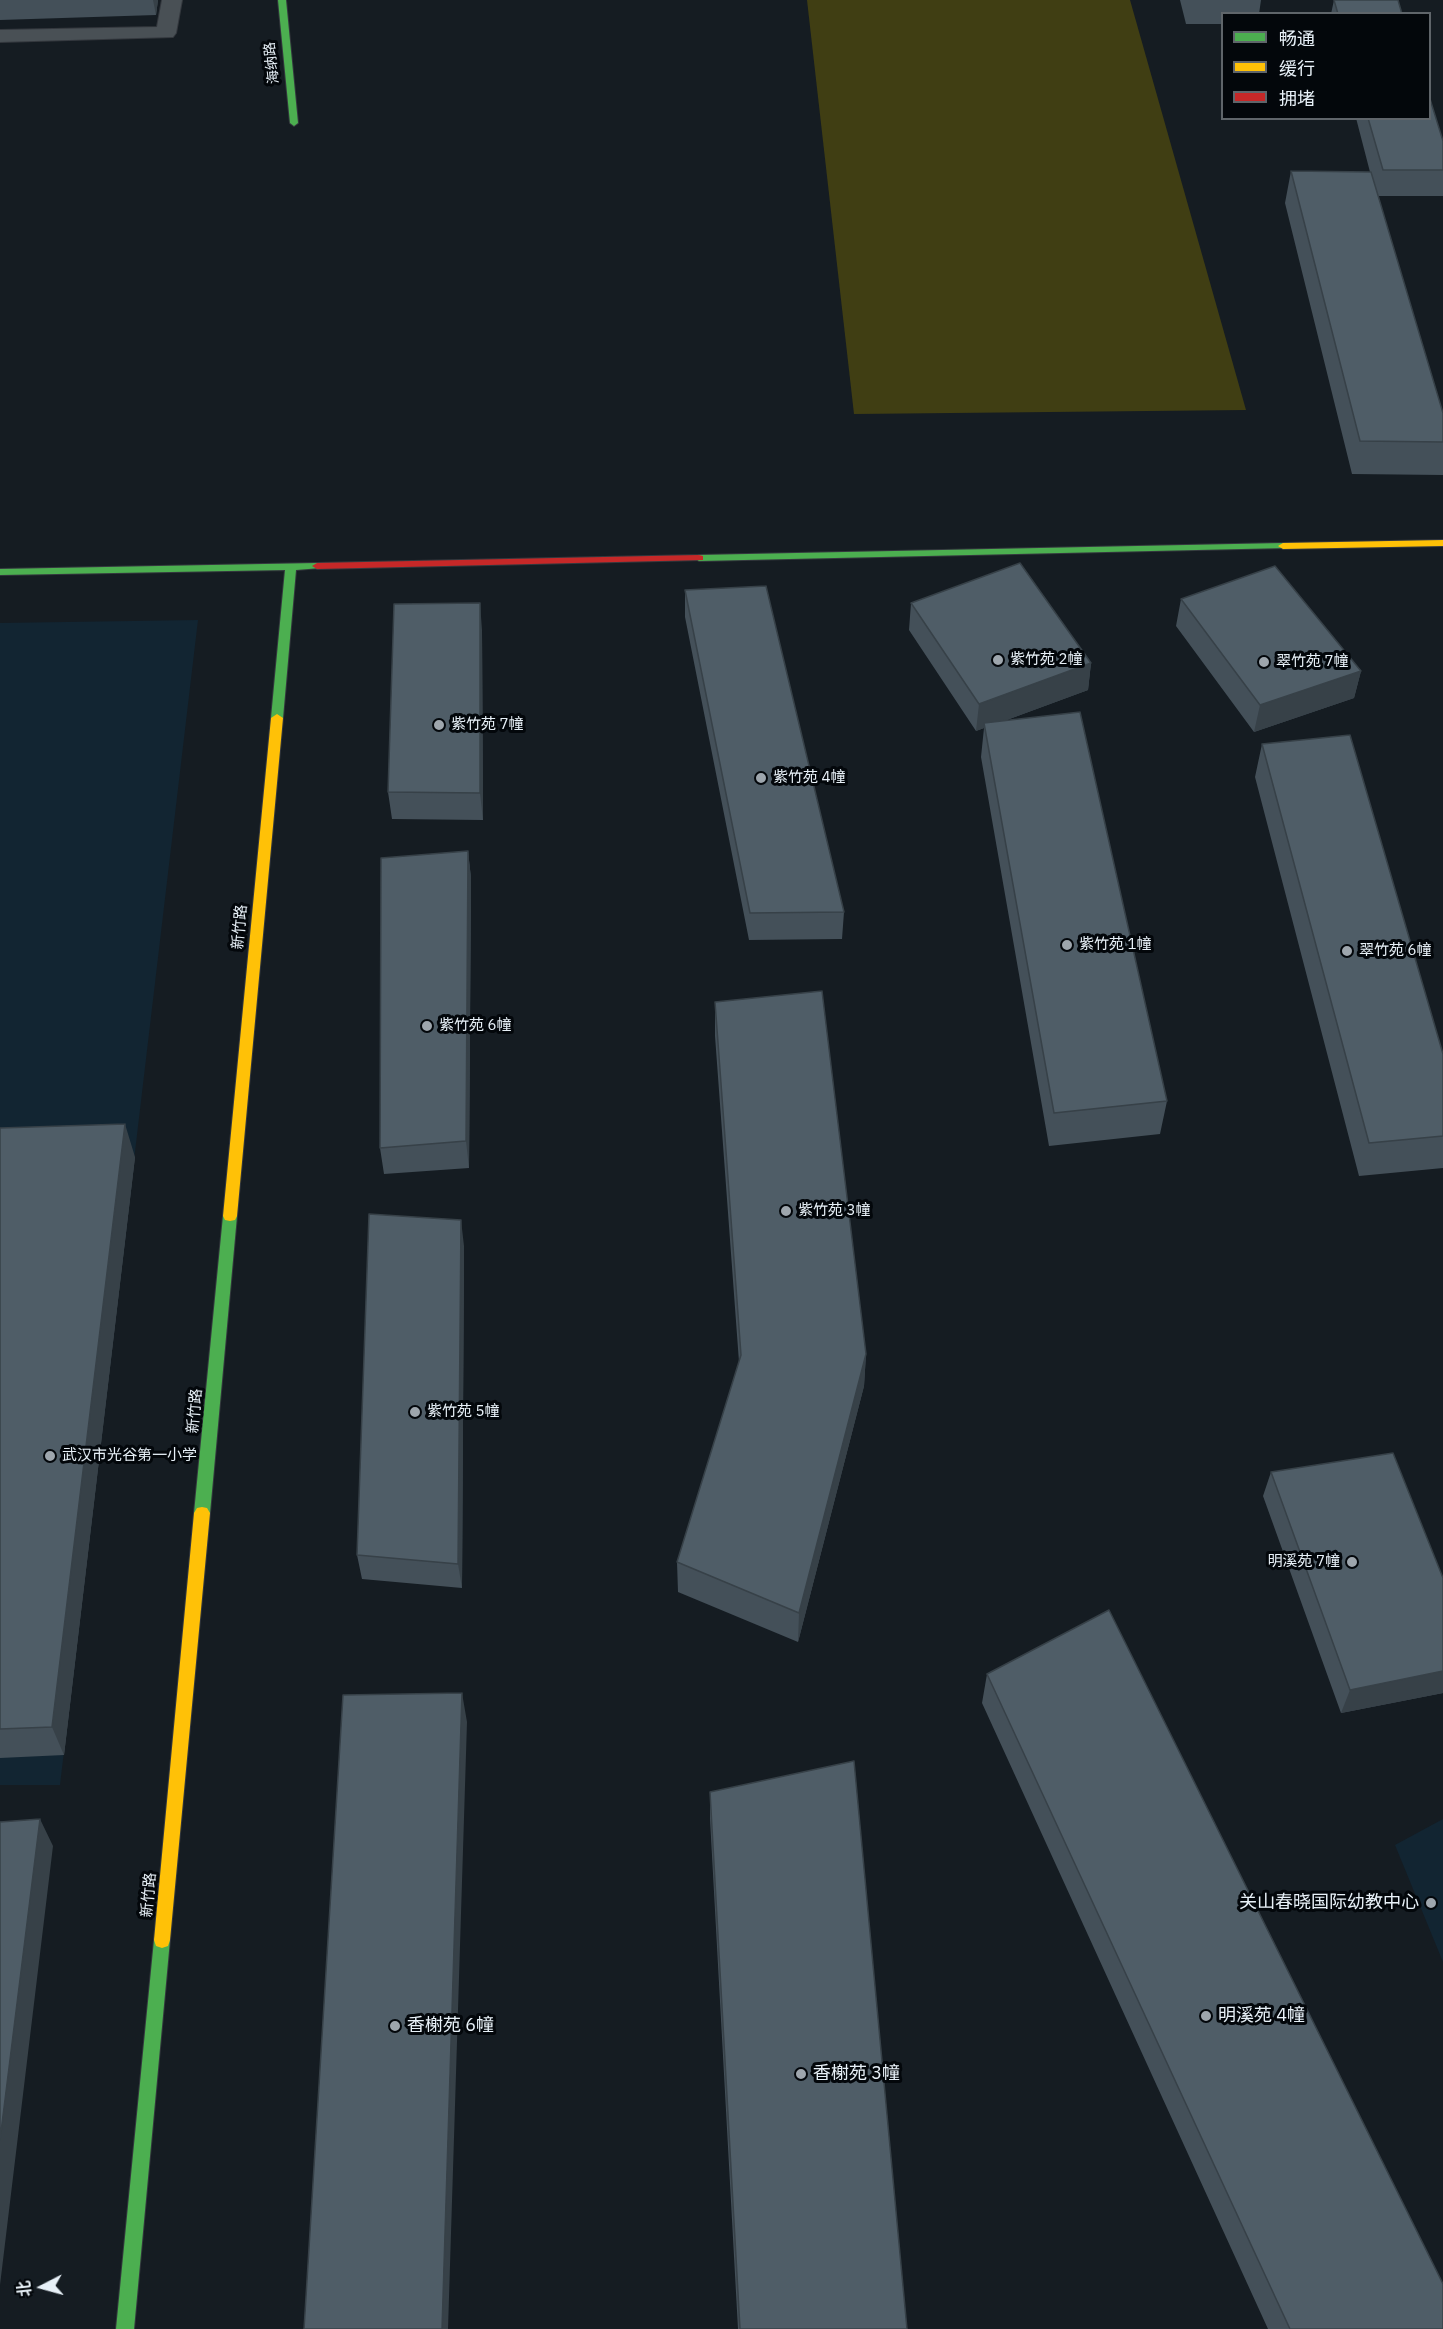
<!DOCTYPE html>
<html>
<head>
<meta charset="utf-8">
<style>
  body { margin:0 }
  #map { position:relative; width:1443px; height:2329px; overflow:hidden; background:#151c22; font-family:"IBM Plex Sans","Noto Sans SC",sans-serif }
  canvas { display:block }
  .legend { position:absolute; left:1221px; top:12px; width:210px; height:108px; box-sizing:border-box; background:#03070b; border:2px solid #5f656a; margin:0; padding:8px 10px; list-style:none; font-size:18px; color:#e8f1f8 }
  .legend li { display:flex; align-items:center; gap:12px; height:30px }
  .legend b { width:30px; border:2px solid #5f656a }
  .north { position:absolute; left:12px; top:2257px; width:60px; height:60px; -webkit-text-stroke:4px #03070b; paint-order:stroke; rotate:264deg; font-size:16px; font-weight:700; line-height:24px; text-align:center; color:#e8f1f8 }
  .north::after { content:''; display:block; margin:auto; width:21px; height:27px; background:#e8f1f8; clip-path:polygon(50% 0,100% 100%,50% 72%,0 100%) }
</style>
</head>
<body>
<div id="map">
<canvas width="1443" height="2329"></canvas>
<ul class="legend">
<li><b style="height:8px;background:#4caf50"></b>畅通</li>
<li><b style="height:8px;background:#ffc107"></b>缓行</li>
<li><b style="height:8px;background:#c62828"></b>拥堵</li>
</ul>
<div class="north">北</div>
</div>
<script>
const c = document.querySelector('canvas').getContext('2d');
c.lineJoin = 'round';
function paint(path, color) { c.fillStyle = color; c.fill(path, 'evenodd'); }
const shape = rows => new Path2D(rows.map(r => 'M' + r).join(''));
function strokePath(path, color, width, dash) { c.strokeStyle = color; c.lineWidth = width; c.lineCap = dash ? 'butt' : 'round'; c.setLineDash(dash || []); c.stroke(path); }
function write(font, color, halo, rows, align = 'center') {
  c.font = font + ' "IBM Plex Sans","Noto Sans SC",sans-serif'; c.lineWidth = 6; c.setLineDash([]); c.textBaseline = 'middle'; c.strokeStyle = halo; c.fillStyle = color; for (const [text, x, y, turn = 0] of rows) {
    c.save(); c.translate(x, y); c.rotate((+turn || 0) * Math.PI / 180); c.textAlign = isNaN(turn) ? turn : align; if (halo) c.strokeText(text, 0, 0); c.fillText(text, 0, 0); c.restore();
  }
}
paint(shape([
  [198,620,60,1785,0,1785,0,623],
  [1443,1819,1443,1962,1395,1845]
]), '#122532');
paint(shape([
  [807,0,1130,0,1246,410,854,414]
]), '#403e13');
const lane = shape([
  [162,0,182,0,176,33,173,37,0,42,0,30,157,27,162,0]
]);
const fast = shape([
  [278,0,286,0,298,123,294,126,290,123,278,0],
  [1283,543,1287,544,1287,548,699,561,694,558,699,555,1283,543],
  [317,563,322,566,321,568,296,570,283,718,277,722,271,718,285,570,0,575,0,569,317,563],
  [230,1211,235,1212,237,1216,210,1513,207,1518,202,1519,197,1518,194,1513,223,1216,225,1212,230,1211],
  [162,1932,168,1934,170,1940,134,2329,116,2329,154,1940,156,1934,162,1932]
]);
const slow = shape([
  [1443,540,1443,546,1283,549,1278,546,1283,543,1443,540],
  [277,714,283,718,237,1216,235,1220,230,1221,225,1220,223,1216,271,718,277,714],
  [202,1507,207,1508,210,1513,170,1940,168,1946,162,1948,156,1946,154,1940,194,1513,197,1508,202,1507]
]);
const jam = shape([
  [699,555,703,556,703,560,317,569,312,566,317,563,699,555]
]);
strokePath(lane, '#34383e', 2);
strokePath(fast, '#34383e', 2);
strokePath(slow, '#34383e', 2);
strokePath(jam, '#34383e', 2);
paint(lane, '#495055');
paint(fast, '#4caf50');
paint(slow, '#ffc107');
paint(jam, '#c62828');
paint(shape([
  [0,0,158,0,156,15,0,20],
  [1180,0,1261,0,1259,14,1222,14,1222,24,1186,24],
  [1334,0,1402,14,1331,14],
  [1356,118,1430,118,1443,141,1443,196,1378,196,1443,442,1443,475,1352,474,1285,203,1291,171,1370,172],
  [685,590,844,912,842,939,749,940,685,617],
  [1181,599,1361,671,1354,698,1254,732,1176,626],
  [911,603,1091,663,1088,690,1004,721,1167,1101,1160,1134,1049,1146,981,757,984,728,976,731,909,630],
  [482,630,483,820,392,819,388,792],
  [1262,744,1443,1054,1443,1168,1359,1176,1255,777],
  [468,851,471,878,469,1168,384,1174,380,1148],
  [715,1002,866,1354,864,1386,798,1642,678,1592,677,1562,739,1362,715,1036],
  [0,1128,135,1157,64,1755,0,1758],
  [464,1246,462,1588,362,1579,357,1555],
  [1271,1472,1443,1578,1443,1693,1341,1713,1263,1496],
  [987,1674,1443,2329,1268,2329,982,1703],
  [710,1792,907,2329,738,2329,710,1819]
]), '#445059');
paint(shape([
  [153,0,158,0,156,15],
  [480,603,482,630,483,820,480,793],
  [1091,663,1088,690,985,728,984,723,984,728,976,731,979,704],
  [1361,671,1354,698,1254,732,1260,705],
  [468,851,471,878,469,1168,466,1141],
  [125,1124,135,1157,64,1755,52,1727],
  [461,1220,464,1246,462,1588,458,1564],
  [866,1354,864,1386,798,1642,799,1613],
  [1443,1671,1443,1693,1341,1713,1350,1690],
  [462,1693,467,1722,448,2329,442,2329],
  [40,1819,53,1846,0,2285,0,2140]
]), '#374148');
const building = shape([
  [1334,0,1398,0,1402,14,1338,14,1334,0],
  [1430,99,1443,141,1443,170,1383,170,1368,118,1430,118,1430,99],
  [1291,171,1371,172,1443,413,1443,442,1360,441,1291,171],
  [1020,563,1091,663,979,704,911,603,1020,563],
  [1275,566,1361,671,1260,705,1181,599,1275,566],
  [766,586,844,912,750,913,685,590,766,586],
  [480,603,480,793,388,792,394,604,480,603],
  [1080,712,1167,1101,1054,1113,984,723,1080,712],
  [1350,735,1443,1054,1443,1136,1369,1143,1262,744,1350,735],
  [468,851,466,1141,380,1148,381,858,468,851],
  [822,991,866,1354,799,1613,677,1562,741,1355,715,1002,822,991],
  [125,1124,52,1727,0,1729,0,1128,125,1124],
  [369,1214,461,1220,458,1564,357,1555,369,1214],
  [1393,1453,1443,1578,1443,1671,1350,1690,1271,1472,1393,1453],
  [1109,1610,1443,2284,1443,2329,1290,2329,987,1674,1109,1610],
  [462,1693,442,2329,304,2329,343,1695,462,1693],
  [854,1761,907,2329,740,2329,710,1792,854,1761],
  [40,1819,0,2140,0,1822,40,1819]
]);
paint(building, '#4f5d67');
strokePath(building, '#374148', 1.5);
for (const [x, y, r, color] of [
  [998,660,6,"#9ea6ad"],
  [1264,662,6,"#9ea6ad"],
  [439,725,6,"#9ea6ad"],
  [761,778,6,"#9ea6ad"],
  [1067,945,6,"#9ea6ad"],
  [1347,951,6,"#9ea6ad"],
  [427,1026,6,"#9ea6ad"],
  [786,1211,6,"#9ea6ad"],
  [415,1412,6,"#9ea6ad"],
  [50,1456,6,"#9ea6ad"],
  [1352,1562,6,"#9ea6ad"],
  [1431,1903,6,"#9ea6ad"],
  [1206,2016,6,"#9ea6ad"],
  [395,2026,6,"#9ea6ad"],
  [801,2074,6,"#9ea6ad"]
]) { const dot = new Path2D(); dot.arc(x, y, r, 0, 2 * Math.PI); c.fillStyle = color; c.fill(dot); strokePath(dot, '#03070b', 2); }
write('14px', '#e8f1f8', '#03070b', [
  ["海纳路",272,63,-96]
]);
write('15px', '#e8f1f8', '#03070b', [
  ["紫竹苑 2幢",1010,660],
  ["翠竹苑 7幢",1276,662],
  ["紫竹苑 7幢",451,725],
  ["紫竹苑 4幢",773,778],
  ["紫竹苑 1幢",1079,945],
  ["翠竹苑 6幢",1359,951],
  ["紫竹苑 6幢",439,1026],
  ["紫竹苑 3幢",798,1211],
  ["紫竹苑 5幢",427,1412],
  ["武汉市光谷第一小学",62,1456],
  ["明溪苑 7幢",1340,1562,"right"]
], 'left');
write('15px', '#e8f1f8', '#03070b', [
  ["新竹路",240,927,-85],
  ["新竹路",195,1411,-85],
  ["新竹路",149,1895,-85]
]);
write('18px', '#e8f1f8', '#03070b', [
  ["关山春晓国际幼教中心",1419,1903,"right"],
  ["明溪苑 4幢",1218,2016],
  ["香榭苑 6幢",407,2026],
  ["香榭苑 3幢",813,2074]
], 'left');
</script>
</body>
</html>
